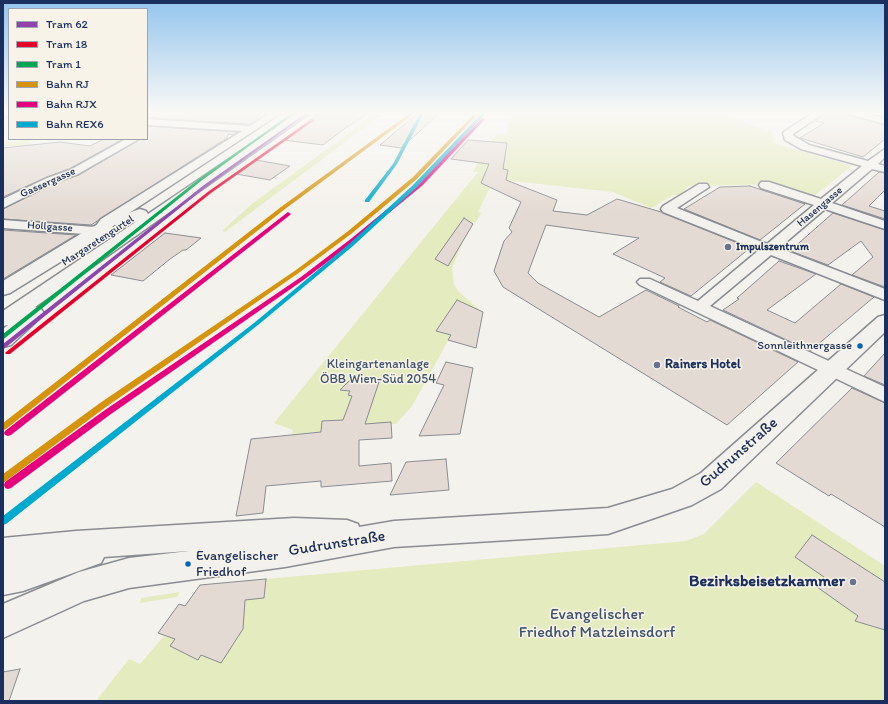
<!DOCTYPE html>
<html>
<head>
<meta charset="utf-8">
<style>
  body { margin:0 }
  #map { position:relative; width:888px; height:704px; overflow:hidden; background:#f4f2ec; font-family:Itim,sans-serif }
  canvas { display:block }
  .frame { position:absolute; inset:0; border:4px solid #1b2f5e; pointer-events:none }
  .legend { position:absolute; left:8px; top:8px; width:140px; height:132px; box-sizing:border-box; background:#f7f3e8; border:1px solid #9fa5b1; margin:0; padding:5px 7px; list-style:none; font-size:12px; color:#1b2f5e }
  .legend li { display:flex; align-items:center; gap:8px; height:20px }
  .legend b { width:20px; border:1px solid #9fa5b1 }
</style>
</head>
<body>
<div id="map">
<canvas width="888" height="704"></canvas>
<div class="frame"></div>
<ul class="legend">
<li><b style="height:5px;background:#8e44ad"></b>Tram 62</li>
<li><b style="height:5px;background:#e4002b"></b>Tram 18</li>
<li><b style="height:5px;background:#00a651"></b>Tram 1</li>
<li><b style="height:5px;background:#d6940e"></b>Bahn RJ</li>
<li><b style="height:5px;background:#e5007d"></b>Bahn RJX</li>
<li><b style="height:5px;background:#00a9ce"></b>Bahn REX6</li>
</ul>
</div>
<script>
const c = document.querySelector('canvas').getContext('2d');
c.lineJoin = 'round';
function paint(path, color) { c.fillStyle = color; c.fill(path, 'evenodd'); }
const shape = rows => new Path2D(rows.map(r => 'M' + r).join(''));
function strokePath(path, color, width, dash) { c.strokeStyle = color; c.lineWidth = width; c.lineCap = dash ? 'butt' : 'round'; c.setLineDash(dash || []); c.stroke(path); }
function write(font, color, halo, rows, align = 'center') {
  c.font = font + ' Itim,sans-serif'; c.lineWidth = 3; c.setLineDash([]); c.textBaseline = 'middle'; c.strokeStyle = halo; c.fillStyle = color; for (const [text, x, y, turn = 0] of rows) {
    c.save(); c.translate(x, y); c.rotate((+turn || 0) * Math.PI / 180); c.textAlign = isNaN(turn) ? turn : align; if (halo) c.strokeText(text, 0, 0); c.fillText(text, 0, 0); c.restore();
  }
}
paint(shape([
  [280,113,283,113,123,218,131,208],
  [373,113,384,113,225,232,223,231,223,230,253,203,352,131],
  [512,113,733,113,731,115,737,120,748,123,754,127,773,132,772,136,775,139,772,141,776,144,852,166,814,196,777,184,688,186,680,196,673,195,651,208,613,192,494,179,478,212,481,213,476,222,473,222,464,239,452,268,454,284,459,292,480,310,476,310,454,330,412,406,396,424,360,424,359,429,292,434,293,430,274,423,478,172,473,172,483,153,497,134,506,133],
  [23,139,32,139,29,143,35,144,31,146,51,143,43,146,3,146,3,142,21,141],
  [105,241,109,242,3,313,3,309],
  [756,482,885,566,885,701,96,701,129,659,140,664,164,636,158,633,179,604,185,606,200,585,686,541,704,534],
  [180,592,177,597,140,603,141,598]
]), '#e4ebbe');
const building = shape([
  [147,113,267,113,250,124,147,118,147,113],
  [320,113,369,113,344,129,323,145,283,140,320,113],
  [418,113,440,113,401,148,380,145,418,113],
  [825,113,843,113,885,125,885,139,863,157,800,138,824,123,815,121,825,113],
  [147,126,237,132,233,135,228,134,227,138,91,225,3,219,3,209,56,183,79,175,140,139,147,139,147,126],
  [104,139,123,139,69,169,47,177,3,197,3,148,60,142,90,146,104,139],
  [468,140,507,143,503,169,508,170,506,180,557,200,553,211,587,215,617,199,661,212,750,248,691,296,660,282,665,278,613,254,639,238,546,225,528,273,538,283,599,317,646,290,679,306,678,307,707,322,710,320,798,362,727,425,503,287,494,271,504,241,512,232,509,228,521,202,481,183,489,164,451,159,468,140],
  [256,160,290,166,270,180,236,174,256,160],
  [879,172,885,173,885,190,869,206,885,211,885,219,842,205,879,172],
  [750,186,805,204,760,240,684,209,720,187,750,186],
  [833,213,885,230,885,287,852,275,873,257,861,241,828,265,793,252,792,249,833,213],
  [464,218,473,224,448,266,435,259,464,218],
  [3,230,76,235,3,279,3,230],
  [165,233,201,238,186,250,183,250,170,259,143,281,111,275,165,233],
  [779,261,816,274,767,310,795,323,841,284,874,297,810,351,723,310,739,299,737,298,779,261],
  [457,300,483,312,476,348,448,340,451,335,436,331,457,300],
  [885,353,885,385,864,376,885,353],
  [446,362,473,368,460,434,419,436,444,385,436,383,446,362],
  [354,376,379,382,365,424,391,422,392,438,359,440,359,466,391,463,392,481,321,487,321,481,266,486,263,513,236,516,251,439,321,432,322,421,343,420,352,396,348,395,350,391,340,390,354,376],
  [852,388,885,403,885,527,831,494,829,496,776,463,852,388],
  [446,459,449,490,390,495,406,462,446,459],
  [812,535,885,582,885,630,855,621,858,616,817,587,824,577,795,557,812,535],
  [266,579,264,598,245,600,243,629,221,663,201,655,198,660,170,646,175,639,158,633,179,604,185,606,200,585,266,579],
  [20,669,9,701,3,701,3,672,20,669]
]);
paint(building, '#e4dad4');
strokePath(building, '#898c92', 1);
const minor = shape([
  [3,113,9,113,9,116,3,117,3,113],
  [270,113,281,113,111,225,103,234,98,235,3,228,3,220,95,227,101,219,242,131,147,125,147,119,250,126,270,113],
  [813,113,824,113,793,134,794,136,809,145,868,161,885,149,885,157,878,164,885,166,885,172,872,169,832,203,885,221,885,229,825,209,779,248,885,289,885,300,771,255,710,306,885,387,885,402,640,285,637,282,640,279,650,279,698,301,759,250,663,212,661,209,663,206,699,184,707,184,709,187,677,208,767,244,814,205,761,188,759,185,761,182,769,182,821,199,862,166,801,149,785,140,783,133,785,131,813,113],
  [844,113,862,113,885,118,885,124,844,113],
  [126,139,139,139,78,174,55,182,3,208,3,199,47,178,70,170,126,139]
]);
const major = shape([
  [297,113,310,113,35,307,41,309,44,313,41,317,11,345,3,347,3,329,8,325,3,326,3,311,137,221,104,235,10,293,3,295,3,281,92,227,134,211,140,209,146,211,148,214,297,113],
  [885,315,885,332,721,489,692,505,608,534,394,547,285,567,129,588,84,601,3,638,3,604,79,572,129,558,189,551,104,557,101,563,23,591,3,595,3,538,76,531,294,518,347,520,358,524,359,527,394,521,608,508,672,489,701,473,878,317,885,315]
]);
strokePath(minor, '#898c92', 3);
strokePath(major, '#898c92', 3);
paint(minor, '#f2f1ed');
paint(major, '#f2f1ed');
paint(shape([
  [410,113,415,113,285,209,6,429,3,430,3,423,281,207,410,113],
  [475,113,479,113,417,179,351,234,300,272,106,407,6,481,3,483,3,474,100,403,296,270,347,232,413,177,475,113]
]), '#d6940e');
paint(shape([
  [482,118,485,119,423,185,356,240,305,279,111,414,11,488,8,489,5,488,4,485,5,482,105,410,301,277,352,238,419,183,482,118],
  [288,212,291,214,290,215,11,435,8,436,5,435,4,433,5,431,288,212]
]), '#e5007d');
paint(shape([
  [420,113,424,113,397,164,369,202,365,202,365,200,393,164,420,113],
  [482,113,486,113,416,188,353,246,258,325,6,524,3,525,3,516,254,323,349,244,412,186,482,113]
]), '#00a9ce');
paint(shape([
  [306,113,309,113,206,187,5,348,3,349,3,344,204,185,306,113]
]), '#8e44ad');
paint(shape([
  [312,119,315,120,211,193,10,354,6,354,5,353,6,352,209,191,312,119]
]), '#e4002b');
paint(shape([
  [292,113,295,113,201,181,5,338,3,339,3,334,199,179,292,113]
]), '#00a651');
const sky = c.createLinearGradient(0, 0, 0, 212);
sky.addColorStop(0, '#94c5ee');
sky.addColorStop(0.53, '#faf9f6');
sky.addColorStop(1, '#faf9f600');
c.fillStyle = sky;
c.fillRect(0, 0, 888, 212);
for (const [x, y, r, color] of [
  [728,247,4,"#677390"],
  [860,346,3.5,"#0065bd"],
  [657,365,4,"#677390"],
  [188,564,3.5,"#0065bd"],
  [853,582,4,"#677390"]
]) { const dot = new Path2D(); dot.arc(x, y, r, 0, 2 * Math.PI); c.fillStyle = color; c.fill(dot); strokePath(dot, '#f7f3e8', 1.5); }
write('11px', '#1b2f5e', '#f7f3e8', [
  ["Gassergasse",48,183,-24],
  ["Hasengasse",820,207,-40],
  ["Hollgasse",50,227,4],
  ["Margaretengürtel",98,241,-33]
]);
write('bold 11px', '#1b2f5e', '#f7f3e8', [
  ["Impulszentrum",736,247]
], 'left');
write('12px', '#1b2f5e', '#f7f3e8', [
  ["Sonnleithnergasse",852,346]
], 'right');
write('13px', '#41536a', '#f7f3e8', [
  ["Kleingartenanlage",378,365],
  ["ÖBB Wien-Süd 2054",378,380]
]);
write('bold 13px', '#1b2f5e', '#f7f3e8', [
  ["Rainers Hotel",665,365]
], 'left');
write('14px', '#1b2f5e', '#f7f3e8', [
  ["Evangelischer",196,556],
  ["Friedhof",196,572]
], 'left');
write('16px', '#1b2f5e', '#f7f3e8', [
  ["Gudrunstraße",739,453,-41],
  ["Gudrunstraße",337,544,-9]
]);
write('bold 16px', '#1b2f5e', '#f7f3e8', [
  ["Bezirksbeisetzkammer",845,582]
], 'right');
write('16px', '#41536a', '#f7f3e8', [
  ["Evangelischer",597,615],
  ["Friedhof Matzleinsdorf",597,633]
]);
</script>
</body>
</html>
